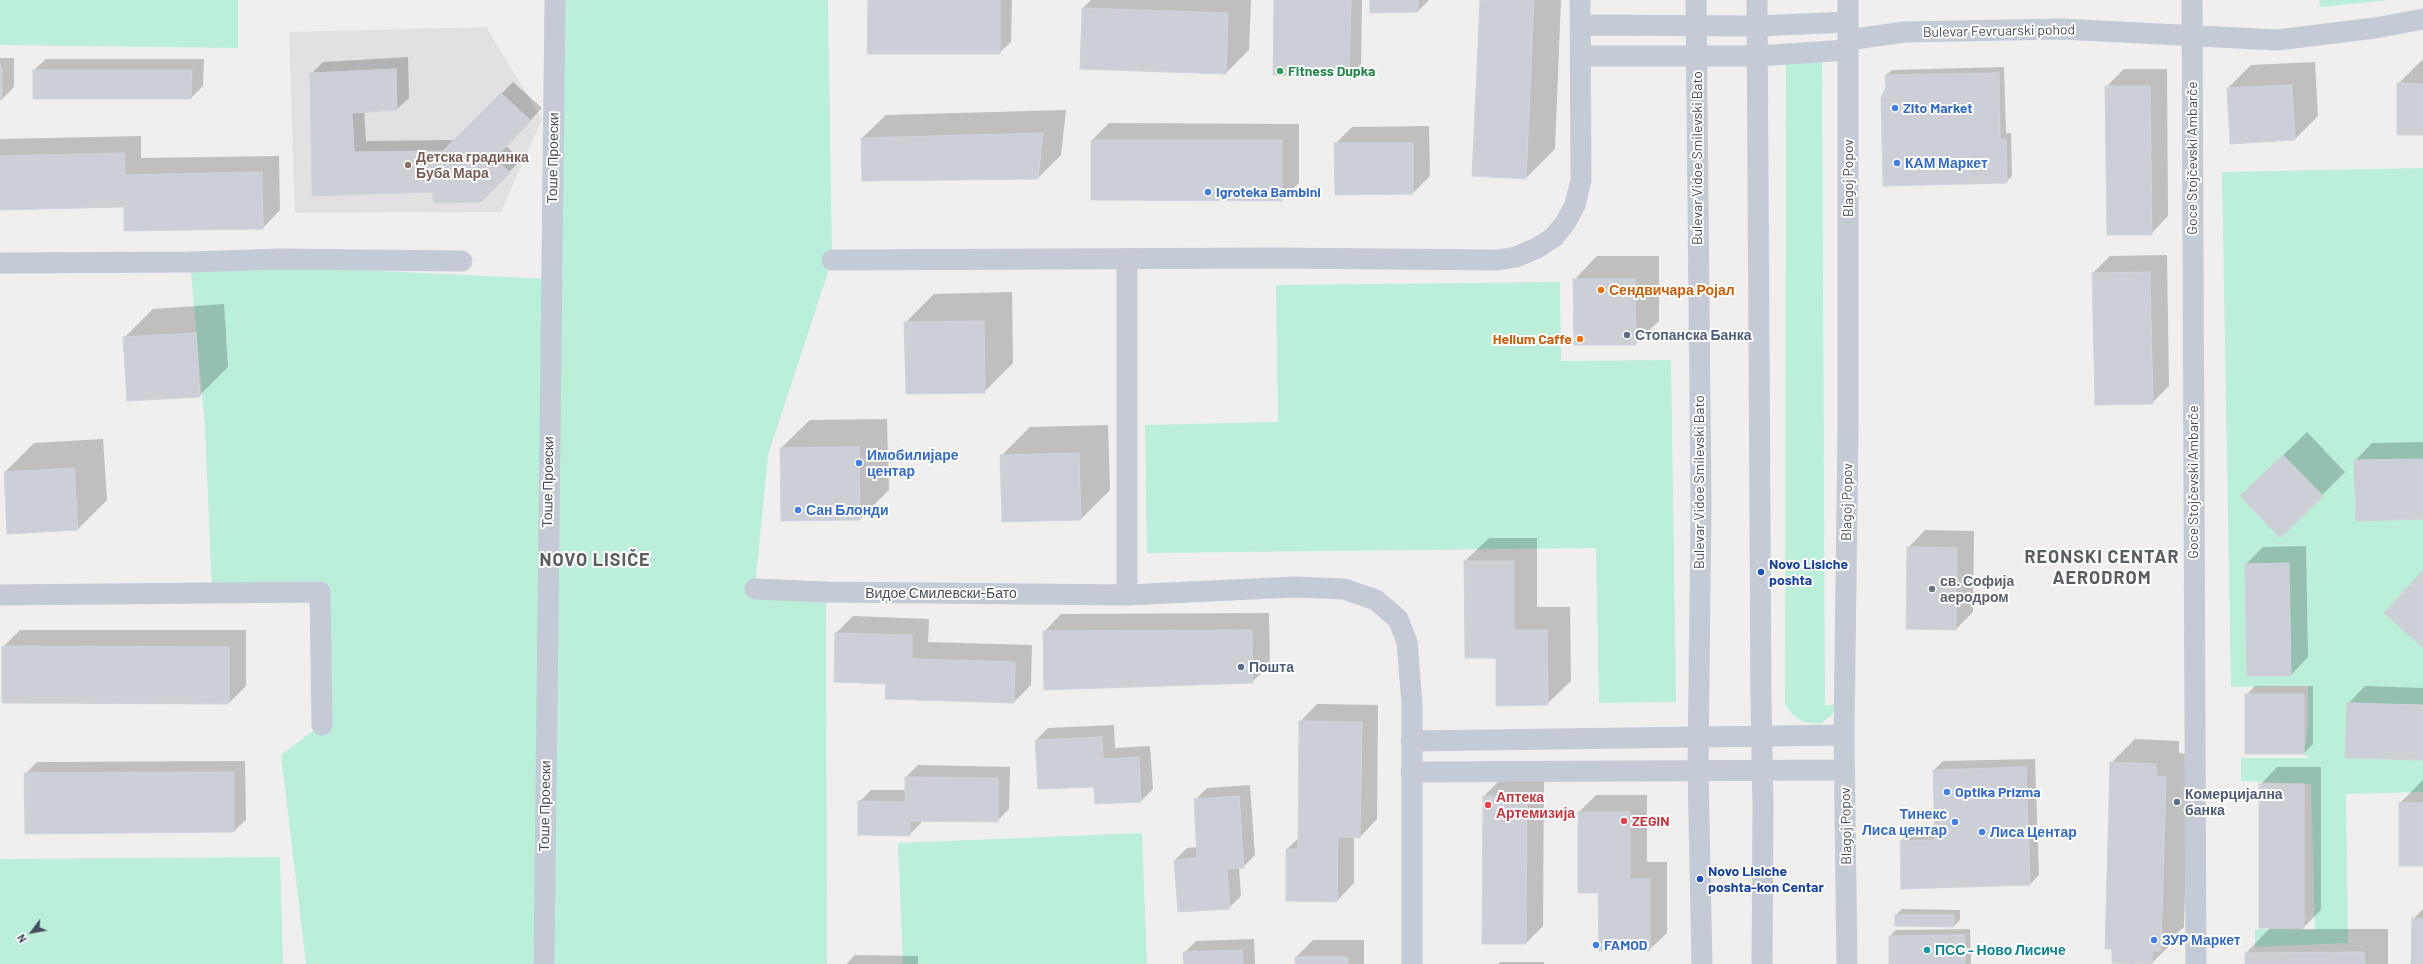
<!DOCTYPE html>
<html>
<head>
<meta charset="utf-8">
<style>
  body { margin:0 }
  #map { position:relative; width:2423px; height:964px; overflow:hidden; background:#f1efee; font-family:Barlow,sans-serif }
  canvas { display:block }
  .north { position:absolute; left:12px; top:912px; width:40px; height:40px; -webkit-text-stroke:3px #fff; paint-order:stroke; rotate:238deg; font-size:11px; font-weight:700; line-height:16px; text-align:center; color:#464d5c }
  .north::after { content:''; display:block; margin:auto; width:14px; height:18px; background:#464d5c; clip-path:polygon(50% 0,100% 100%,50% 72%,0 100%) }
</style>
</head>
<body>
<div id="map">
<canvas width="2423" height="964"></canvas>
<div class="north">N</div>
</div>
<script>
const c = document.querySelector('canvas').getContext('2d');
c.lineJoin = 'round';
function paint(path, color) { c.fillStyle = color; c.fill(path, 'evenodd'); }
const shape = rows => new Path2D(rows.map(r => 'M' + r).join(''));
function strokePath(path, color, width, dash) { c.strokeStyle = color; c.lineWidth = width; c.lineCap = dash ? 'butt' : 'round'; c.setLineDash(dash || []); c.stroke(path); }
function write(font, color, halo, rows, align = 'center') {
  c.font = font + ' Barlow,sans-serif'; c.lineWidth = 4; c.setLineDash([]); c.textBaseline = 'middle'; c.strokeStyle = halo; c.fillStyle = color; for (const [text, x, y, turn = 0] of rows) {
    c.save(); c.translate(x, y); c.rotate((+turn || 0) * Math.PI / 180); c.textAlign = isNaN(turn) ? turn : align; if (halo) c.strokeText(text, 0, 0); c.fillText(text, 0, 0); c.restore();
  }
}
paint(shape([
  [486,27,542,119,501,212,295,213,289,32]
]), '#e2e0e0');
paint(shape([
  [0,0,238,0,238,48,0,45],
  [555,0,828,0,832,260,768,455,755,588,826,592,827,964,306,964,281,755,321,725,320,593,212,593,205,427,190,262,551,279],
  [2319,0,2391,0,2320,7],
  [1822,62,1825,706,1839,703,1831,716,1820,724,1803,722,1792,714,1785,704,1786,63],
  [2423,168,2423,792,2346,794,2348,943,2255,947,2255,929,2315,930,2311,784,2241,781,2241,758,2309,758,2304,754,2308,725,2308,686,2231,687,2222,172],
  [1560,282,1561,361,1671,360,1676,702,1599,703,1596,548,1147,553,1145,425,1278,422,1276,285],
  [1142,833,1147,964,903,964,898,843],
  [280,857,283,964,0,964,0,859]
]), '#bbefda');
paint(shape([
  [869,0,1012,0,1011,42,999,53],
  [1091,0,1251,0,1249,50,1226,73,1083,8],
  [1275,0,1362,0,1361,64,1349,75],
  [1371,0,1429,0,1418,11],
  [1481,0,1561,0,1555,149,1526,178],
  [408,57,409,98,397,109,364,111,366,141,456,140,513,82,542,108,506,146,521,160,480,201,433,191,313,195,311,74,323,62],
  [0,58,14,58,14,87,2,99],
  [46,59,204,59,203,86,191,98,34,70],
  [2422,60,2423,60,2423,134,2398,84],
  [2315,62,2318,116,2295,139,2228,88,2251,65],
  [2004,67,2006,133,2011,133,2012,176,2006,182,1887,87,1886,75,1892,70],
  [2124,69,2167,69,2168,216,2151,234,2106,87],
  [1066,110,1061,155,1038,178,862,138,886,115],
  [1109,123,1299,124,1299,183,1281,200,1092,140],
  [1429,126,1430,176,1413,193,1335,144,1352,127],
  [141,136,141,158,279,156,280,210,263,228,125,206,0,209,0,139],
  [2167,255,2169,386,2152,403,2093,273,2110,256],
  [1597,256,1659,256,1659,321,1635,344,1574,280],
  [1012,292,1013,363,984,392,905,323,934,294],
  [224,304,228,367,199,396,124,338,153,309],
  [887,419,889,490,860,519,781,448,810,420],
  [1108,425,1110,490,1081,519,1001,456,1030,427],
  [2307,432,2345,472,2322,495,2265,473],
  [103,439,107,500,78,529,8,533,5,472,34,443],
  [2423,442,2423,518,2355,461,2372,443],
  [1925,530,1974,531,1973,612,1956,629,1908,548],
  [1489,538,1537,538,1537,607,1570,607,1571,681,1547,704,1497,657,1465,561],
  [2306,546,2308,657,2291,675,2246,564,2263,547],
  [1269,613,1270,665,1252,682,1044,632,1061,614],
  [853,616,929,619,928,642,1032,645,1031,685,1014,702,887,683,836,633],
  [20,630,246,630,246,686,229,703,3,647],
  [2255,686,2313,686,2313,744,2304,753,2246,695],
  [2365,686,2423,688,2423,759,2348,704],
  [1317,704,1378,705,1377,819,1360,837,1354,836,1354,883,1337,901,1287,849,1299,838,1300,722],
  [1114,725,1115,748,1150,746,1153,789,1141,801,1095,786,1036,740,1048,728],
  [2135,739,2179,741,2179,753,2189,754,2184,927,2175,935,2175,940,2152,963,2111,763],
  [2035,759,2039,875,2030,884,1901,841,1910,832,1936,832,1934,770,1943,761],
  [245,761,246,820,234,831,25,774,37,762],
  [918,765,1010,767,1009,809,997,821,921,820,921,823,909,835,859,802,871,790,906,790,906,777],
  [2277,767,2321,767,2321,910,2302,929,2388,929,2388,964,2246,964,2246,953,2271,927,2260,785],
  [1501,779,1544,779,1543,926,1526,943,1484,796],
  [2423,780,2423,865,2400,865,2400,803],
  [1250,785,1255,855,1243,867,1239,867,1241,896,1229,908,1175,860,1187,848,1198,847,1195,800,1207,788],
  [1596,795,1647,795,1647,862,1667,862,1667,933,1649,950,1599,892,1579,812],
  [1902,909,1960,910,1960,920,1954,926,1896,915],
  [2423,909,2423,964,2412,964,2413,919],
  [1970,929,1971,964,1890,964,1890,936,1896,930],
  [1254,939,1255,964,1185,964,1184,953,1196,941],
  [1313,940,1364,940,1364,964,1296,964,1296,957],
  [855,955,918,956,918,964,846,964],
  [1500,962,1544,962,1544,964,1498,964]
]), '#0003');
const building = shape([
  [868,0,1000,0,1000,54,867,54,868,0],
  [1274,0,1351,0,1349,76,1273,75,1274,0],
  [1370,0,1418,0,1418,12,1370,13,1370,0],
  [1480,0,1534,0,1526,179,1472,176,1480,0],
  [1082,8,1228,13,1226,74,1080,69,1082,8],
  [396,69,397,110,352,113,354,152,443,151,501,93,531,121,495,158,510,173,481,202,434,203,432,192,312,196,310,73,396,69],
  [0,70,2,70,2,100,0,100,0,70],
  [33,70,192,70,191,99,33,99,33,70],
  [1999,73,2000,139,2006,139,2007,183,1883,186,1881,98,1886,87,1885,75,1999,73],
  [2397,83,2423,84,2423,135,2397,135,2397,83],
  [2292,85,2295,140,2230,144,2227,88,2292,85],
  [2105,86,2150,86,2152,235,2107,235,2105,86],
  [1043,133,1038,179,862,181,861,138,1043,133],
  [1091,140,1282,140,1282,201,1091,200,1091,140],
  [1334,143,1413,143,1413,194,1335,195,1334,143],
  [124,153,125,175,262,172,263,229,124,231,124,207,0,210,0,156,124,153],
  [2150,272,2153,404,2095,405,2092,273,2150,272],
  [1573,279,1635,279,1636,345,1574,345,1573,279],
  [984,321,985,393,906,394,904,322,984,321],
  [196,333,200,397,127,401,123,337,196,333],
  [859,447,860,520,781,521,780,448,859,447],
  [1079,453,1081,520,1002,522,1000,455,1079,453],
  [2283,455,2323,496,2280,538,2240,496,2283,455],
  [2423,459,2423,519,2356,521,2354,460,2423,459],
  [74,468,78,530,7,534,4,472,74,468],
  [1907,547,1957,548,1956,630,1906,629,1907,547],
  [1464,561,1514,561,1514,630,1547,630,1548,705,1496,706,1496,658,1465,658,1464,561],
  [2289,563,2291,676,2247,676,2245,564,2289,563],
  [2423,570,2423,648,2384,613,2423,570],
  [1252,630,1253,683,1044,690,1043,631,1252,630],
  [835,633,912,635,912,659,1015,662,1014,703,885,699,886,684,834,682,835,633],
  [2,646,229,647,229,704,2,703,2,646],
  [2245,694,2304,694,2304,754,2245,754,2245,694],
  [2347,703,2423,705,2423,760,2345,758,2347,703],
  [1299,721,1362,722,1360,838,1338,837,1337,902,1286,901,1286,849,1298,849,1299,721],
  [1102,737,1103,759,1139,757,1141,802,1095,804,1094,787,1038,789,1035,740,1102,737],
  [2110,762,2156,764,2156,776,2166,777,2161,951,2152,951,2152,964,2112,963,2112,949,2105,949,2110,762],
  [2026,767,2030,885,1901,889,1900,841,1935,840,1933,770,2026,767],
  [234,772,234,832,25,834,24,773,234,772],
  [905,777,998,778,998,822,910,821,910,836,858,835,858,801,905,802,905,777],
  [2259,784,2304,784,2304,928,2259,928,2259,784],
  [1239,796,1244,868,1227,869,1230,909,1178,912,1174,860,1197,858,1194,799,1239,796],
  [1483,796,1527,796,1526,944,1482,944,1483,796],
  [2399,803,2423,803,2423,866,2399,866,2399,803],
  [1578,812,1630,812,1630,879,1650,879,1650,951,1599,951,1598,893,1578,893,1578,812],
  [1895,915,1954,915,1954,927,1895,926,1895,915],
  [2412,918,2423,919,2423,964,2411,964,2412,918],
  [1965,935,1965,964,1889,964,1889,936,1965,935],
  [1242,950,1243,964,1184,964,1183,952,1242,950],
  [2364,952,2365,964,2245,964,2245,953,2364,952],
  [1295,957,1348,957,1348,964,1295,964,1295,957]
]);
paint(building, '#cdcfd6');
strokePath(building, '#d2d3da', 1);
strokePath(shape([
  [1696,0,1701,503,1698,770,1702,964],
  [1757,0,1761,700,1763,806,1762,964],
  [1848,0,1848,40,1904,32,2062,29,2277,40,2375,28,2423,19],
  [2192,0,2196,964],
  [1581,25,1758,26,1848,22],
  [1580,56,1758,56,1847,50],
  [1127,259,1127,595],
  [832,260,1275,258,1498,260,1516,257,1537,248,1554,237,1566,222,1575,205,1581,180,1580,0],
  [0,263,190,262,280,259,462,261],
  [755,589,826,592,1127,595,1294,587,1344,589,1376,600,1398,619,1407,642,1412,704,1412,964],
  [0,595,320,592,322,725],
  [1411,741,1844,735],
  [1411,772,1845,770],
  [544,964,555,0],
  [1847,964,1844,735,1848,429,1848,40]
]), '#c4cad6', 21);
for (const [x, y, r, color] of [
  [1280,71,4,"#2e9e5b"],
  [1895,108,4,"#3f7fe0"],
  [1897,163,4,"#3f7fe0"],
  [408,165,4,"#8d6e63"],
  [1208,192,4,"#3f7fe0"],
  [1601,290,4,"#e8710a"],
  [1627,335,4,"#5c6f8a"],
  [1580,339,4,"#e8710a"],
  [859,463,4,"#3f7fe0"],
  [798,510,4,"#3f7fe0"],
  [1761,572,4,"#1a4fb4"],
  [1932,589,4,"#6b7280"],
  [1241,667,4,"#5c6f8a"],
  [1947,792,4,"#3f7fe0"],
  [2177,802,4,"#5c6f8a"],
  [1488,805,4,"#e0444e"],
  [1624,821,4,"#e0444e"],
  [1955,822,4,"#3f7fe0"],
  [1982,832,4,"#3f7fe0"],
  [1700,879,4,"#1a4fb4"],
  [2154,940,4,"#3f7fe0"],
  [1596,945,4,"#3f7fe0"],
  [1927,950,4,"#0f9aa8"]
]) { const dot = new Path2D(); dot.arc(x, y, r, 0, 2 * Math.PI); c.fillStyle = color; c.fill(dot); strokePath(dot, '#fff', 1.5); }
write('14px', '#464d5c', '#fff', [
  ["Bulevar Fevruarski pohod",1999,31,-1],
  ["Тоше Проески",553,158,-89],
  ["Bulevar Vidoe Smilevski Bato",1697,158,-90],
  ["Goce Stojčevski Ambarče",2192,158,-90],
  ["Blagoj Popov",1848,178,-90],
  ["Тоше Проески",548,482,-89],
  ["Bulevar Vidoe Smilevski Bato",1699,482,-90],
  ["Goce Stojčevski Ambarče",2193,482,-90],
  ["Blagoj Popov",1847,502,-89],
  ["Видое Смилевски-Бато",941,593],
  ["Тоше Проески",545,806,-89],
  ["Blagoj Popov",1846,826,-91]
]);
write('bold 14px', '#27864d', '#fff', [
  ["Fitness Dupka",1288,71]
], 'left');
write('bold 14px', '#366cbe', '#fff', [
  ["Zito Market",1903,108],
  ["КАМ Маркет",1905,163],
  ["Igroteka Bambini",1216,192],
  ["Имобилијаре",867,455],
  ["центар",867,471],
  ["Сан Блонди",806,510],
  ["Optika Prizma",1955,792],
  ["Тинекс",1947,814,"right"],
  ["Лиса центар",1947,830,"right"],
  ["Лиса Центар",1990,832],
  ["ЗУР Маркет",2162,940],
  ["FAMOD",1604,945]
], 'left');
write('bold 14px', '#785e54', '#fff', [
  ["Детска градинка",416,157],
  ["Буба Мара",416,173]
], 'left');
write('bold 14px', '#c56008', '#fff', [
  ["Сендвичара Ројал",1609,290],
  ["Helium Caffe",1572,339,"right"]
], 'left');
write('bold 14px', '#4e5e75', '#fff', [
  ["Стопанска Банка",1635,335],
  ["Пошта",1249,667],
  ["Комерцијална",2185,794],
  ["банка",2185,810]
], 'left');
write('bold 14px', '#164399', '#fff', [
  ["Novo Lisiche",1769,564],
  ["poshta",1769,580],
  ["Novo Lisiche",1708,871],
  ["poshta-kon Centar",1708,887]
], 'left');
write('bold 14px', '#5b616d', '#fff', [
  ["св. Софија",1940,581],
  ["аеродром",1940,597]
], 'left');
write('bold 14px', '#be3a42', '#fff', [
  ["Аптека",1496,797],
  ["Артемизија",1496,813],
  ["ZEGIN",1632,821]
], 'left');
write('bold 14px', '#0d838f', '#fff', [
  ["ПСС - Ново Лисиче",1935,950]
], 'left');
c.letterSpacing = '1px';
write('bold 18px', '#5b5d63', '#fff', [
  ["REONSKI CENTAR",2102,557],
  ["AERODROM",2102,578],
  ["NOVO LISIČE",595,560]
]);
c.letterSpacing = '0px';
</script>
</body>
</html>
